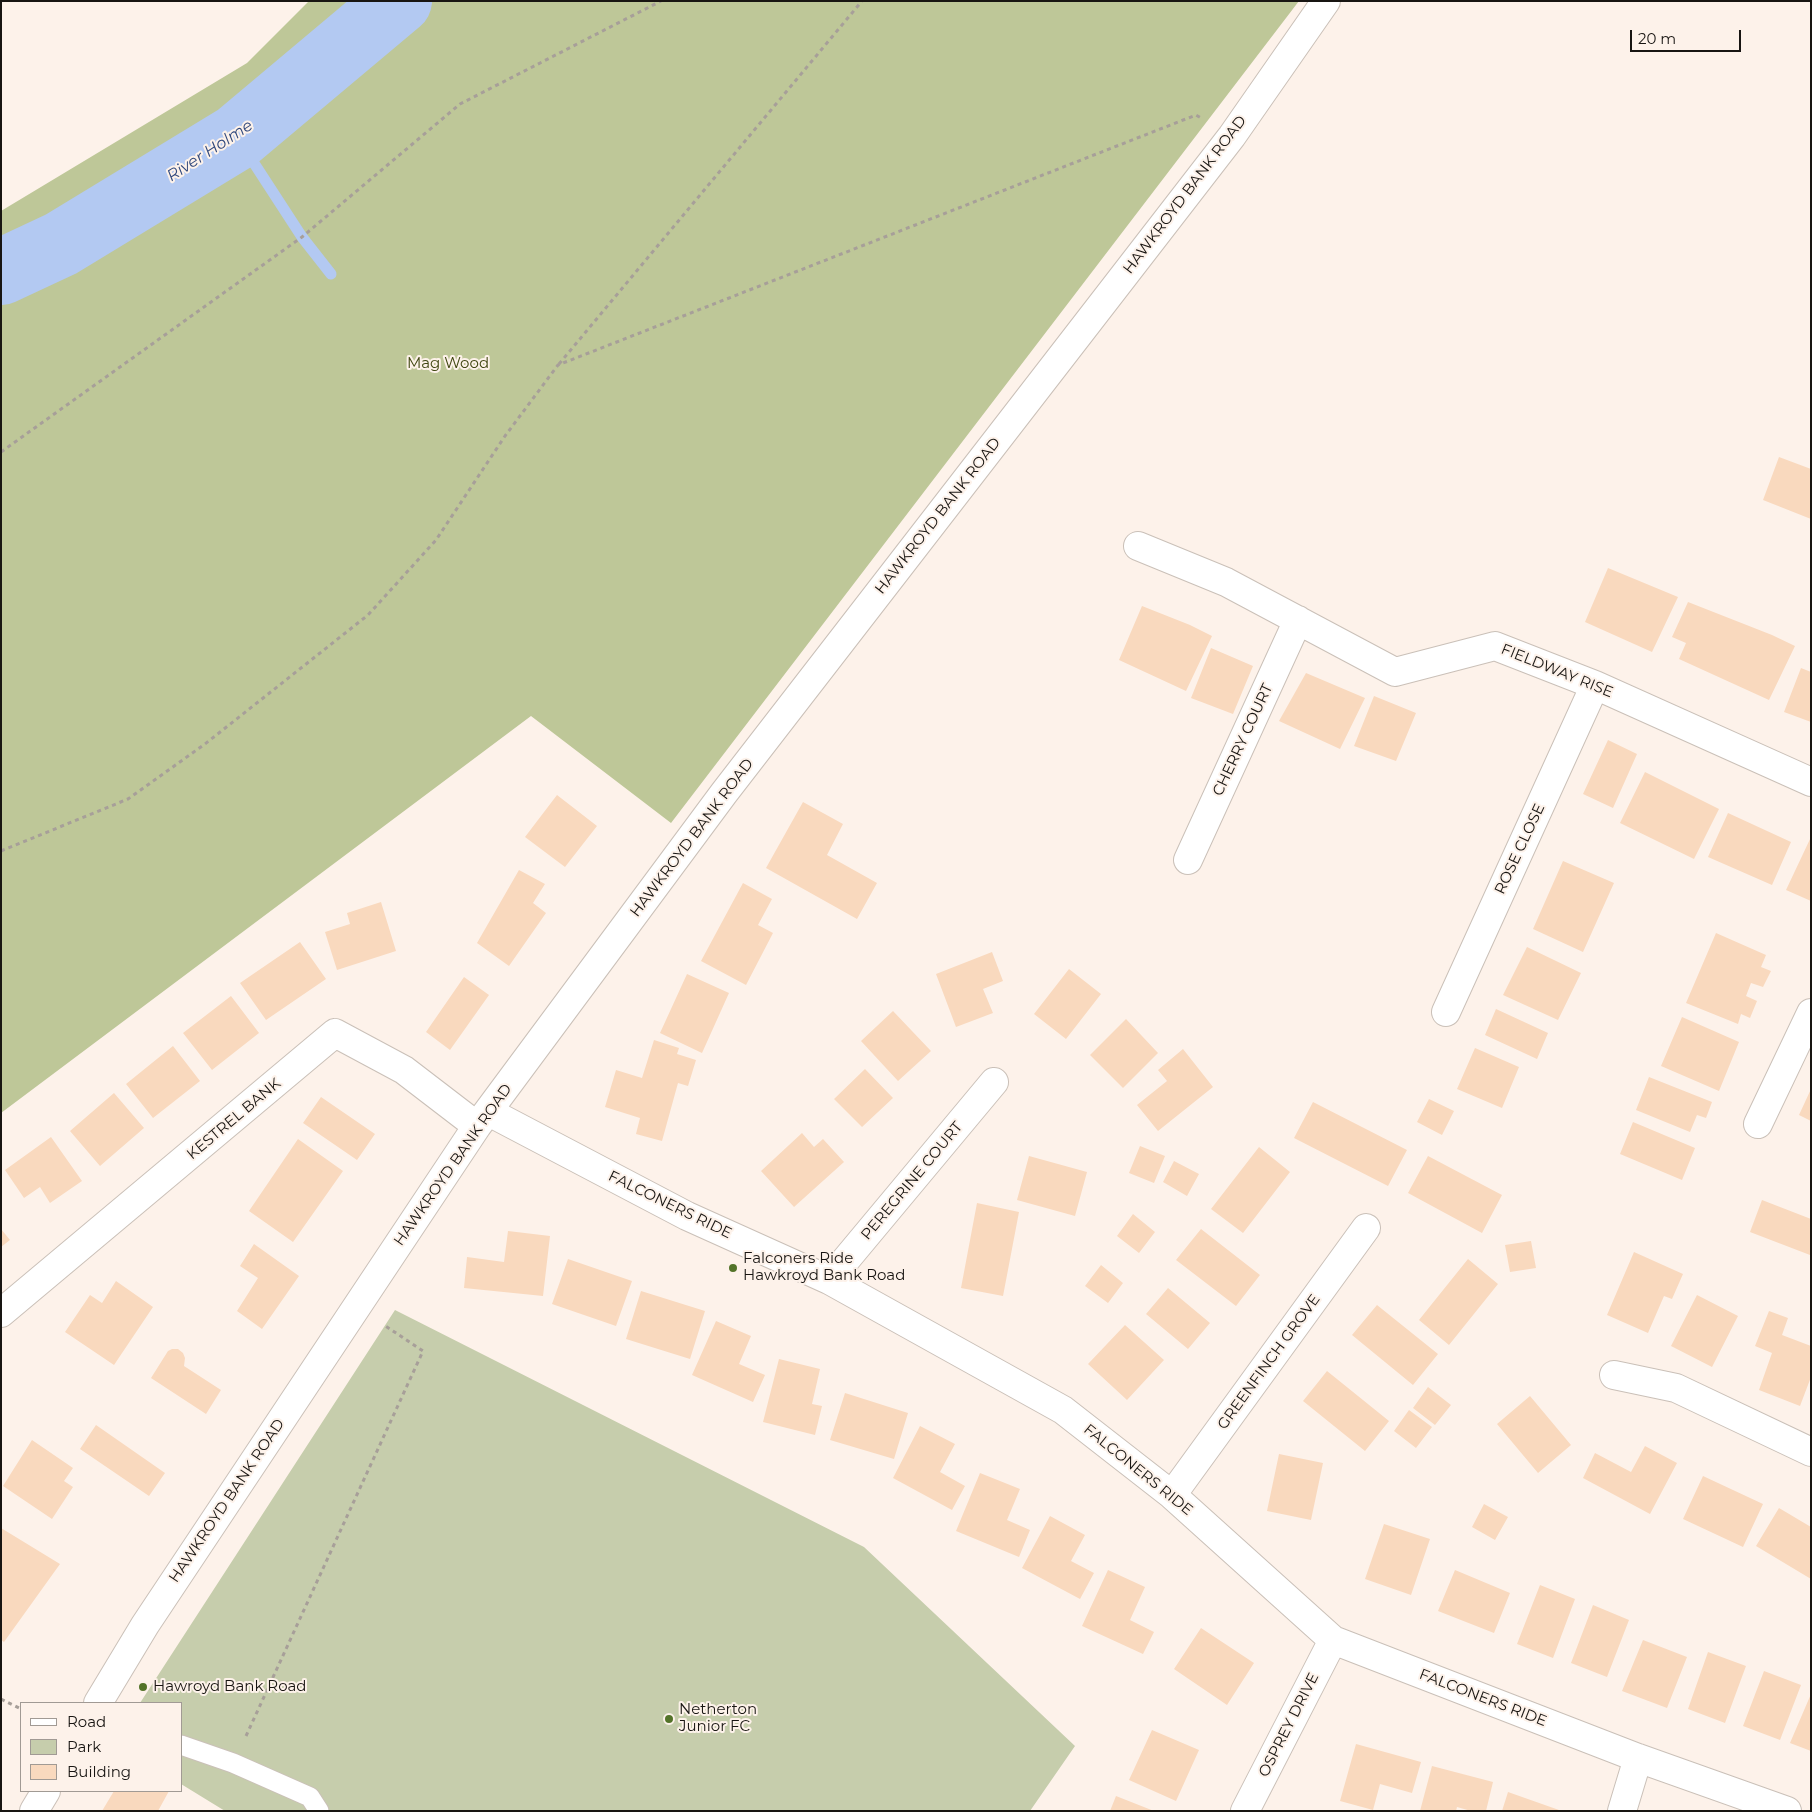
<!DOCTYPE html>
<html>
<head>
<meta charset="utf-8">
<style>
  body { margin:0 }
  #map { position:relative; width:1812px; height:1812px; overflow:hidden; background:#fdf2ea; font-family:Montserrat,sans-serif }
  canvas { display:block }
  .frame { position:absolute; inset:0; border:2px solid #181512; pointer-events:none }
  .legend { position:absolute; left:20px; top:1702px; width:162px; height:90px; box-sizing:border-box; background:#fdf2ea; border:1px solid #a19a94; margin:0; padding:6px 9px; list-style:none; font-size:15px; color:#181512 }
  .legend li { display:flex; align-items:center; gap:10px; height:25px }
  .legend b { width:25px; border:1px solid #a19a94 }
  .scale { position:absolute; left:1630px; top:30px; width:111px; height:22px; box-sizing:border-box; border:2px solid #181512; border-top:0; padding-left:6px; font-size:15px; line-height:18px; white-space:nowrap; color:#181512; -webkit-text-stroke:4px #fdf2ea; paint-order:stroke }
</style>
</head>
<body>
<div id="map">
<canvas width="1812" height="1812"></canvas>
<div class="frame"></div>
<ul class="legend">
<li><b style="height:6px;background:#fff"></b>Road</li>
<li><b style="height:14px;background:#c6cdac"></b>Park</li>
<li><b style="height:14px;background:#f9d9be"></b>Building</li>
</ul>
<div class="scale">20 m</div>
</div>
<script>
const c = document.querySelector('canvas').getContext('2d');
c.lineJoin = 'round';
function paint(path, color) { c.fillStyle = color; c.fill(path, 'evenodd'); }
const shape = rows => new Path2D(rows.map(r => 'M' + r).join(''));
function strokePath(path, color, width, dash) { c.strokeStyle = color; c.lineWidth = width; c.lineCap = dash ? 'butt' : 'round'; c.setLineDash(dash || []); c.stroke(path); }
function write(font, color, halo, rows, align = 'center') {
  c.font = font + ' Montserrat,sans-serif'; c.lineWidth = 4; c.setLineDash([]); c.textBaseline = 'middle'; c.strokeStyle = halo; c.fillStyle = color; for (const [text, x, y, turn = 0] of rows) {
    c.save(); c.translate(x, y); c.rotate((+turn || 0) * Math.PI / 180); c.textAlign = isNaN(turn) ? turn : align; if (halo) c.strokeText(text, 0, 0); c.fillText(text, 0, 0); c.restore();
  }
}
paint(shape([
  [395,1310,864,1547,1075,1746,1030,1811,225,1811,181,1784,181,1703,140,1703]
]), '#c6cdac');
paint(shape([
  [309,1,1299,1,671,823,531,716,1,1113,1,211,247,63]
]), '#bec798');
strokePath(shape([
  [237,137,302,237,331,274]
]), '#b3c9f2', 11);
strokePath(shape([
  [1,272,61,244,237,137,399,1]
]), '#b3c9f2', 66);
paint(shape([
  [1779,457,1811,469,1811,519,1763,500],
  [1608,568,1678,597,1652,652,1585,622],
  [1688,602,1772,635,1795,646,1769,700,1679,659,1686,643,1672,637],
  [1142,606,1190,625,1212,636,1186,691,1119,660],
  [1211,648,1253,666,1233,714,1191,698],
  [1801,668,1811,672,1811,722,1784,712],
  [1306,673,1365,698,1340,749,1279,721],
  [1374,696,1416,713,1396,761,1354,746],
  [1608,740,1637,754,1613,808,1583,794],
  [1645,772,1719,809,1694,859,1620,823],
  [557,795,597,826,565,867,525,837],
  [803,802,843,824,827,855,877,883,857,919,766,868],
  [1728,813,1791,842,1772,885,1708,857],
  [1811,837,1811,901,1786,890],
  [1563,861,1614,883,1583,952,1533,929],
  [519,870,545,884,533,903,546,913,509,966,477,943],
  [743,883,772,899,758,925,773,933,746,985,701,961],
  [381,902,396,951,337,970,325,932,350,924,347,913],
  [1716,933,1766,955,1761,967,1771,971,1763,987,1751,983,1746,996,1757,1001,1750,1018,1741,1014,1738,1024,1686,1003],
  [300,942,326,979,266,1020,240,983],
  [1527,947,1581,973,1558,1020,1503,995],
  [992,952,1003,981,983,989,993,1013,956,1027,936,974],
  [1069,969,1101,994,1066,1039,1034,1014],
  [687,974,729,993,702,1053,660,1033],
  [464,977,489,995,450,1050,426,1032],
  [231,996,259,1033,212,1070,183,1033],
  [1496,1009,1548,1033,1537,1059,1485,1035],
  [893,1011,931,1051,898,1081,861,1041],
  [1682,1017,1739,1042,1719,1091,1661,1066],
  [1126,1019,1158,1053,1123,1088,1090,1055],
  [654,1040,679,1048,677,1054,696,1060,688,1086,678,1083,662,1141,636,1134,640,1118,605,1107,616,1070,642,1078],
  [173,1046,200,1081,153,1118,126,1084],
  [1475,1048,1519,1067,1502,1108,1457,1089],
  [1183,1049,1213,1087,1158,1131,1137,1105,1167,1081,1158,1070],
  [865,1069,893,1098,862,1127,834,1099],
  [1649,1077,1712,1102,1706,1118,1697,1115,1690,1132,1636,1110],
  [1811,1089,1811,1121,1799,1115],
  [114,1093,144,1128,100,1166,70,1131],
  [321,1097,375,1134,357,1160,303,1123],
  [1429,1099,1454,1111,1442,1135,1417,1122],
  [1313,1102,1407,1150,1388,1186,1294,1138],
  [1633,1122,1695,1148,1682,1180,1620,1154],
  [802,1133,814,1147,823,1139,844,1162,794,1207,761,1171],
  [51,1137,82,1181,50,1203,40,1187,24,1198,5,1170],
  [298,1139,343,1171,293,1242,249,1211],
  [1140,1146,1165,1156,1154,1183,1129,1173],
  [1259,1147,1290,1172,1243,1233,1211,1209],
  [1029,1156,1087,1172,1075,1216,1017,1200],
  [1428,1156,1502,1195,1482,1233,1408,1193],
  [1174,1161,1199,1174,1187,1196,1163,1182],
  [1762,1200,1811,1219,1810,1255,1750,1232],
  [977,1203,1019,1212,1003,1296,961,1288],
  [1133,1214,1155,1232,1139,1253,1117,1236],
  [1,1229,10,1240,1,1247],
  [1201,1229,1260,1275,1236,1306,1176,1260],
  [508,1231,550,1236,543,1296,464,1288,467,1257,504,1262],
  [1531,1241,1536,1268,1510,1272,1505,1245],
  [254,1244,299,1276,262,1329,237,1311,258,1278,240,1266],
  [1634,1252,1683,1274,1672,1299,1664,1296,1648,1333,1607,1315],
  [568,1259,632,1281,616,1326,552,1304],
  [1468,1259,1498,1284,1449,1345,1419,1320],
  [1101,1265,1123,1283,1108,1303,1085,1286],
  [116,1281,153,1307,114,1365,65,1332,90,1295,102,1303],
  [1168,1288,1210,1323,1188,1349,1146,1314],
  [641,1291,705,1311,690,1359,626,1339],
  [1697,1295,1738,1316,1712,1367,1671,1346],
  [1377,1305,1438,1354,1413,1385,1352,1335],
  [1769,1311,1788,1318,1782,1335,1811,1346,1811,1377,1800,1406,1759,1390,1772,1353,1755,1346],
  [716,1321,751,1336,739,1364,765,1375,753,1402,692,1375],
  [1125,1325,1164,1360,1127,1400,1088,1364],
  [172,1349,178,1349,183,1353,185,1358,184,1366,221,1390,206,1414,151,1378,168,1351],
  [779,1359,820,1369,812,1404,822,1406,815,1435,763,1422],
  [1327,1371,1389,1421,1365,1451,1303,1401],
  [1428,1387,1451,1405,1435,1425,1413,1408],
  [845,1393,908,1413,894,1459,830,1440],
  [1530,1396,1571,1445,1538,1473,1497,1424],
  [1409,1410,1432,1427,1416,1448,1394,1431],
  [96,1425,165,1473,149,1496,80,1449],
  [920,1426,955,1444,940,1472,965,1486,952,1510,893,1478],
  [32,1440,73,1468,64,1481,73,1487,52,1519,3,1486],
  [1645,1446,1677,1463,1650,1514,1583,1478,1595,1453,1631,1472],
  [1279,1454,1323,1463,1311,1520,1267,1511],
  [980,1473,1020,1489,1007,1520,1030,1530,1019,1557,956,1531],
  [1703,1476,1763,1504,1743,1547,1683,1519],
  [1484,1504,1508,1517,1495,1540,1472,1527],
  [1779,1508,1811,1527,1811,1579,1756,1546],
  [1050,1516,1085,1535,1071,1561,1094,1573,1080,1599,1022,1568],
  [1384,1524,1430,1539,1411,1595,1365,1579],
  [1,1528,60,1564,4,1642,1,1640],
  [1108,1570,1145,1587,1130,1620,1154,1632,1143,1654,1082,1626],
  [1455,1570,1510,1593,1494,1633,1438,1611],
  [1540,1585,1575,1599,1553,1658,1517,1644],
  [1593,1605,1629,1620,1607,1677,1571,1663],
  [1201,1628,1254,1663,1227,1705,1174,1669],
  [1643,1640,1687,1657,1667,1708,1622,1691],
  [1708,1652,1746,1666,1725,1723,1688,1709],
  [1764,1671,1801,1685,1780,1740,1743,1726],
  [1811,1694,1811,1751,1790,1743],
  [1152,1730,1199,1750,1176,1801,1129,1780],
  [1356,1744,1421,1762,1412,1793,1380,1784,1373,1810,1340,1801],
  [1432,1766,1493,1782,1486,1811,1471,1811,1457,1807,1456,1811,1420,1811],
  [114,1791,169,1791,158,1811,102,1811],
  [1508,1792,1559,1810,1559,1811,1502,1811],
  [1116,1796,1154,1811,1110,1811]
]), '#f9d9be');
const service = shape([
  [181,1745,233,1763,310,1797,319,1811]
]);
const minor = shape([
  [1138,546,1226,582,1395,672,1495,646,1595,685,1811,782],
  [1188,860,1298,620],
  [1446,1012,1595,685],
  [489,1112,687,1216,829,1280,1063,1410,1172,1495,1333,1640,1638,1758,1787,1811],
  [1758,1124,1811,1013],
  [829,1280,994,1082],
  [1,1313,335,1033,404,1070,477,1126],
  [1614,1375,1676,1388,1811,1452],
  [1172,1495,1366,1228],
  [98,1703,145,1625,477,1126,724,793,1232,136,1326,1],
  [34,1811,46,1791],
  [1245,1811,1333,1640],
  [1622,1811,1638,1758]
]);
strokePath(service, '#cac0b8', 21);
strokePath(minor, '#cac0b8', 30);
strokePath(shape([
  [559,364,862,1],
  [1,452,302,237,460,104,661,1],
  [1,851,128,799,205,744,368,615,436,540,505,436,558,365,1196,115,1203,119],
  [1,1699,21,1709],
  [246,1736,423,1351,384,1325]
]), '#a79f99', 3, [4, 4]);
strokePath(service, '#fff', 19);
strokePath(minor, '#fff', 28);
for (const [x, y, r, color] of [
  [733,1268,5,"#537329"],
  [143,1687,5,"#537329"],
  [669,1719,5,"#537329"]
]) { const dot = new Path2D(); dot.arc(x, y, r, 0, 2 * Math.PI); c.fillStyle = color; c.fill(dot); strokePath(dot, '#fdf2ea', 2); }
write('15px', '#181512', '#fdf2ea', [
  ["HAWKROYD BANK ROAD",1185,195,-53],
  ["HAWKROYD BANK ROAD",938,516,-52],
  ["FIELDWAY RISE",1557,671,22],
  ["CHERRY COURT",1243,740,-65],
  ["HAWKROYD BANK ROAD",692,838,-53],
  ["ROSE CLOSE",1520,849,-65],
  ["KESTREL BANK",234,1119,-40],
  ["HAWKROYD BANK ROAD",453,1165,-55],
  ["PEREGRINE COURT",912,1181,-50],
  ["FALCONERS RIDE",670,1205,26],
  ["GREENFINCH GROVE",1269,1362,-54],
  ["FALCONERS RIDE",1138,1470,39],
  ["HAWKROYD BANK ROAD",227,1501,-56],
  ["FALCONERS RIDE",1483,1698,21],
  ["OSPREY DRIVE",1289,1725,-63]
]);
write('15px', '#404712', '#fdf2ea', [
  ["Mag Wood",448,364]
]);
write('15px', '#181512', '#fdf2ea', [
  ["Falconers Ride",743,1259],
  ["Hawkroyd Bank Road",743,1276],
  ["Hawroyd Bank Road",153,1687],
  ["Netherton",679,1710],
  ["Junior FC",679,1727]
], 'left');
write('italic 16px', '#2f477c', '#fdf2ea', [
  ["River Holme",210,151,-33]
]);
</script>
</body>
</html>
